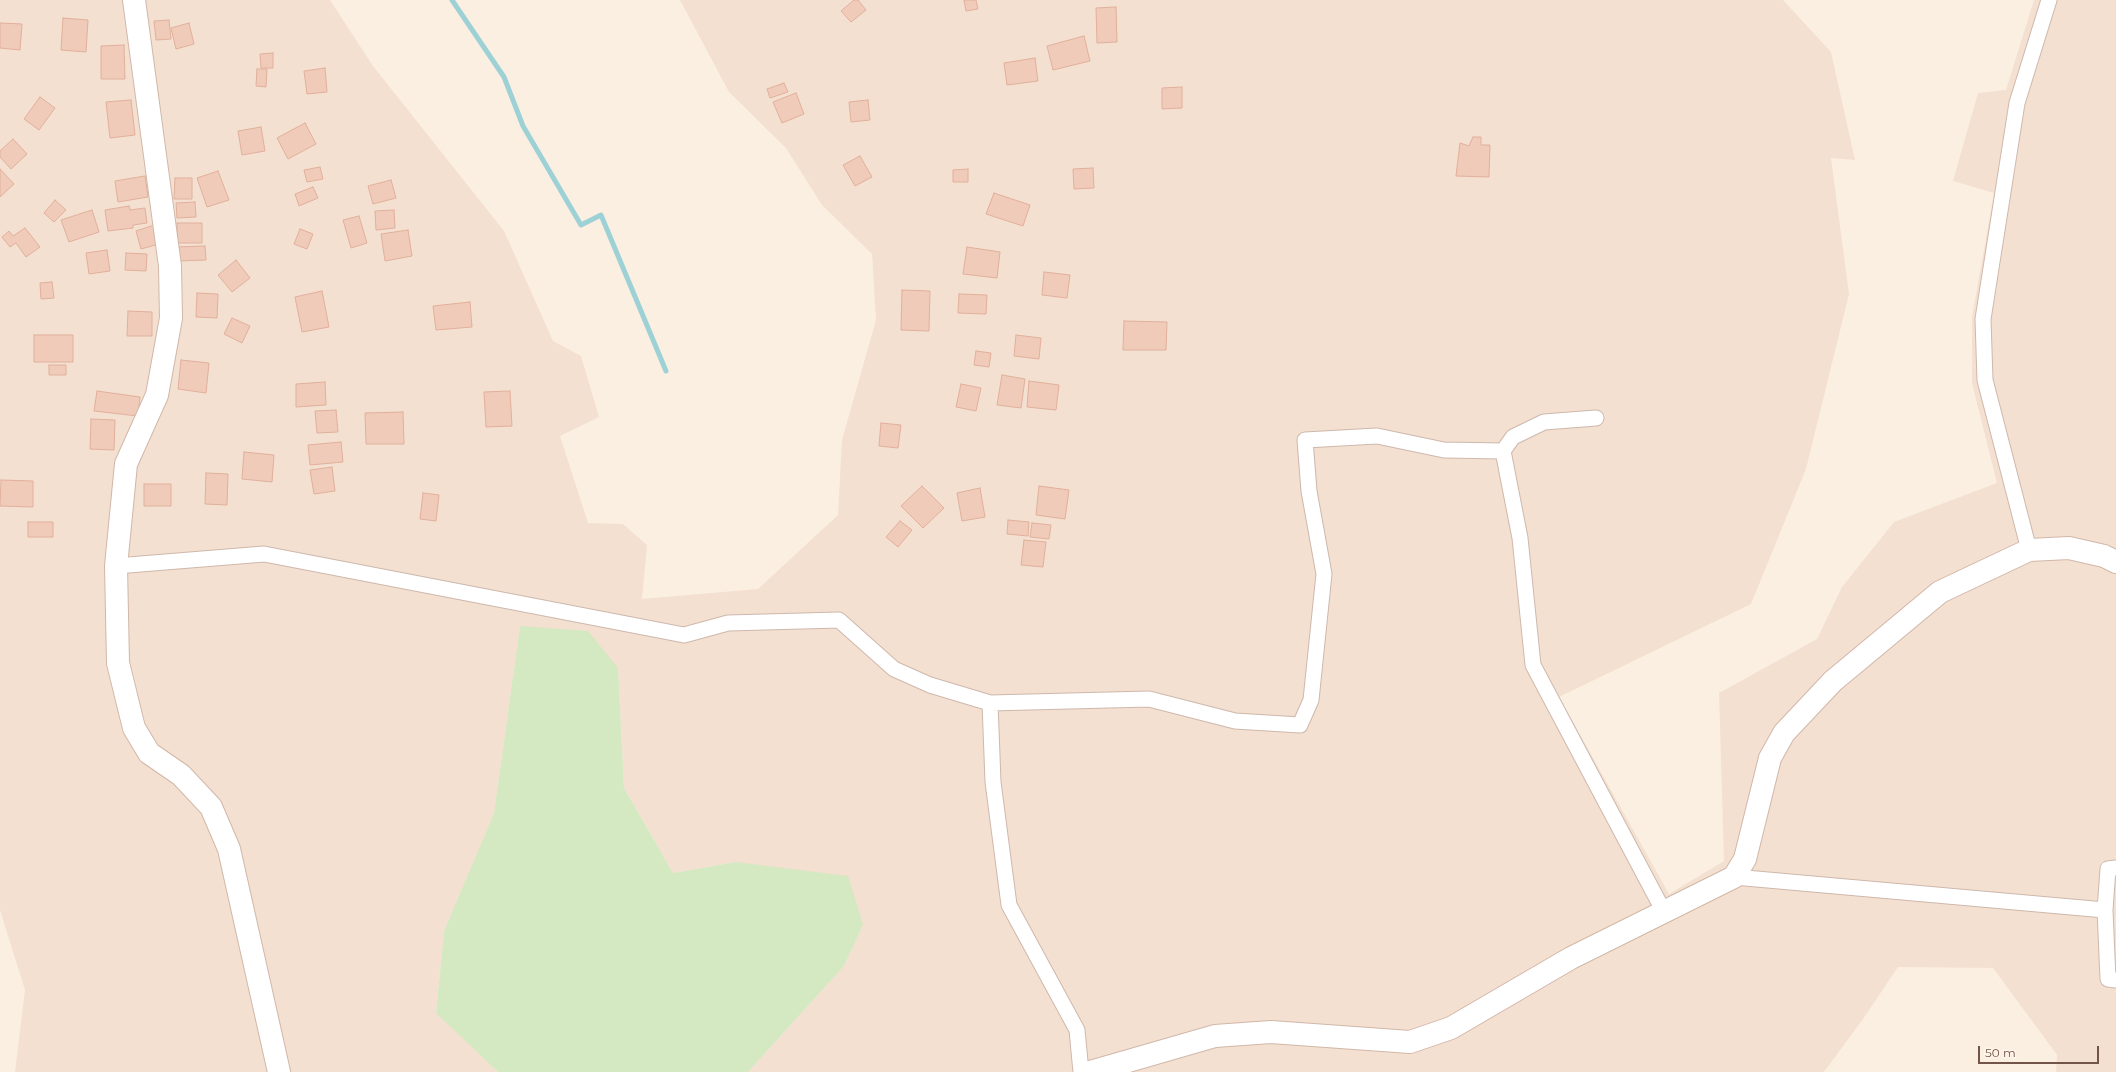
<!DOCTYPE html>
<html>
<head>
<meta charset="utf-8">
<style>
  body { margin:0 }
  #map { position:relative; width:2116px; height:1072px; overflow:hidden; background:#fbefe2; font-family:Montserrat,sans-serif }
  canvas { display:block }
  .scale { position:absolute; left:1978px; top:1046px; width:121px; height:18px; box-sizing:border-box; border:2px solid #725449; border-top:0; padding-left:5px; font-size:12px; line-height:14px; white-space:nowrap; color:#725449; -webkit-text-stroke:3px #fef4e8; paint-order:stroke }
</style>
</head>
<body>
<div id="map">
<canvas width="2116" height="1072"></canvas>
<div class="scale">50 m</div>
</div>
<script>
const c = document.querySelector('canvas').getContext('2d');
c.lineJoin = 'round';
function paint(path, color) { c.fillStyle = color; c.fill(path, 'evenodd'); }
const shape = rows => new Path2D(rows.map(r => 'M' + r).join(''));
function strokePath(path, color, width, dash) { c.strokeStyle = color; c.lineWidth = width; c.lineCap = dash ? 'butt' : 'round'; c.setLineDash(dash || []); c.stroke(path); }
paint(shape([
  [0,0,330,0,373,66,504,231,553,341,581,356,599,417,560,436,588,523,623,524,647,545,642,599,758,589,838,515,842,440,876,320,872,254,822,205,786,148,729,92,680,0,1783,0,1831,52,1855,160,1831,158,1849,294,1806,469,1751,604,1559,697,1669,894,1724,861,1719,693,1817,639,1842,587,1894,522,1997,483,1972,383,1972,317,1994,193,1953,181,1978,93,2006,90,2034,0,2116,0,2116,1072,2056,1072,2057,1055,1993,968,1898,967,1863,1019,1824,1072,748,1072,844,966,863,925,736,862,673,873,624,788,618,668,520,626,494,813,444,931,436,1012,498,1072,15,1072,25,990,0,910]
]), '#f3e0d1');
paint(shape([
  [520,626,588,631,618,668,624,788,673,873,736,862,848,876,863,925,844,966,748,1072,498,1072,436,1013,444,931,494,813]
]), '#d4e8c1');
strokePath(shape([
  [452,0,504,77,523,126,581,225,601,215,666,371]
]), '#9ed1d5', 5);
const building = shape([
  [854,0,858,0,866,10,851,22,841,11,854,0],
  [964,0,976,0,978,9,966,11,964,0],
  [1116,7,1117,42,1097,43,1096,8,1116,7],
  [63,18,88,20,86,52,61,50,63,18],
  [169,20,171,39,156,40,154,21,169,20],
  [0,23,22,24,20,50,0,48,0,23],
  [189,23,194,44,176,49,171,28,189,23],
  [1084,36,1090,61,1053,70,1047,46,1084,36],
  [124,45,125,79,101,79,101,46,124,45],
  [273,53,273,68,261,68,260,54,273,53],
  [1035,58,1038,81,1007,85,1004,63,1035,58],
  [325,68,327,92,307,94,304,71,325,68],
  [257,69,267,69,266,87,256,86,257,69],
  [784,83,788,92,770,98,767,89,784,83],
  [1182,87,1182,108,1162,109,1162,88,1182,87],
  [796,93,804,114,782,123,773,102,796,93],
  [40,97,55,108,39,130,24,119,40,97],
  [131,100,135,135,110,138,106,102,131,100],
  [868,100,870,120,851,122,849,102,868,100],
  [305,123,316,144,288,159,277,138,305,123],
  [261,127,265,151,242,155,238,131,261,127],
  [1473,137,1481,137,1481,145,1490,145,1489,177,1456,176,1460,143,1469,146,1473,137],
  [13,139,27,154,11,169,0,157,0,151,13,139],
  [860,156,872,177,855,186,843,165,860,156],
  [320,167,323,179,307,182,304,170,320,167],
  [1093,168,1094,188,1074,189,1073,169,1093,168],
  [0,169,14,184,0,197,0,169],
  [968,169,968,182,953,182,953,170,968,169],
  [218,171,229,200,207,207,197,178,218,171],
  [145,176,148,197,118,202,115,181,145,176],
  [175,178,192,178,192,199,174,199,175,178],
  [391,180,396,198,373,204,368,186,391,180],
  [313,187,318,198,299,206,295,194,313,187],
  [994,193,1030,205,1023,226,986,214,994,193],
  [55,200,66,210,54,222,44,213,55,200],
  [195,202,196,217,177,218,176,203,195,202],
  [129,206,130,210,145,208,147,223,133,225,133,228,108,231,105,210,129,206],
  [92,210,99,232,69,242,61,220,92,210],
  [394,210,395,228,376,230,375,211,394,210],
  [359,216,367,243,351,248,343,220,359,216],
  [177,223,202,223,202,243,177,243,177,223],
  [154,225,159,244,141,249,136,231,154,225],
  [25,228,40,247,26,257,16,243,10,247,2,237,9,231,13,236,25,228],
  [300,229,313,234,307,249,294,244,300,229],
  [408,230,412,256,385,261,381,234,408,230],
  [205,246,206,260,176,261,175,247,205,246],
  [967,247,1000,252,997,278,963,274,967,247],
  [107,250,110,271,89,274,86,253,107,250],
  [126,253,147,254,146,271,125,270,126,253],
  [236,260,250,278,232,292,218,275,236,260],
  [1044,272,1070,275,1067,298,1042,295,1044,272],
  [52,282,54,298,41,299,40,283,52,282],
  [902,290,930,291,929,331,901,330,902,290],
  [322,291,329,327,302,332,295,297,322,291],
  [197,293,218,294,217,318,196,317,197,293],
  [959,294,987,295,986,314,958,313,959,294],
  [470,302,472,327,436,330,433,306,470,302],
  [128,311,152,312,152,336,127,336,128,311],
  [232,318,250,326,242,343,224,334,232,318],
  [1124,321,1167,322,1166,350,1123,350,1124,321],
  [34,335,73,335,73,362,34,362,34,335],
  [1016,335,1041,338,1039,359,1014,356,1016,335],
  [976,351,991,353,989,367,974,365,976,351],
  [181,360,209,363,206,393,178,389,181,360],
  [49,365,66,365,66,375,49,375,49,365],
  [1002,375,1025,379,1021,408,997,405,1002,375],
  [1029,381,1059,385,1056,410,1027,407,1029,381],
  [325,382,326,405,296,407,296,384,325,382],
  [961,384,981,388,976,411,956,407,961,384],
  [97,391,140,397,138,416,94,411,97,391],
  [510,391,512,426,486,427,484,392,510,391],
  [336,410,338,432,317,433,315,411,336,410],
  [403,412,404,444,366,444,365,413,403,412],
  [91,419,115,420,114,450,90,449,91,419],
  [881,423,901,425,898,448,879,446,881,423],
  [341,442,343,462,310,465,308,445,341,442],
  [244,452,274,455,272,482,242,479,244,452],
  [332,467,335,491,314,494,310,470,332,467],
  [206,473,228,474,227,505,205,504,206,473],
  [1,480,33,481,33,507,0,506,1,480],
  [144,484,171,484,171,506,144,506,144,484],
  [922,486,944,508,923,528,901,506,922,486],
  [1039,486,1069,490,1065,519,1036,515,1039,486],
  [980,488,985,517,962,521,957,493,980,488],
  [423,493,439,495,436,521,420,519,423,493],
  [1008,520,1029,522,1028,536,1007,534,1008,520],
  [900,521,912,530,898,547,886,537,900,521],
  [28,522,53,522,53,537,28,537,28,522],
  [1032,523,1051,525,1049,539,1030,537,1032,523],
  [1024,540,1046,542,1043,567,1021,565,1024,540]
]);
paint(building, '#f0cbba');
strokePath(building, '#e2b09b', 1);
const street = shape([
  [1596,418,1544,422,1513,437,1503,451,1520,538,1533,665,1664,912],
  [2029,550,1985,380,1983,319,2017,103,2049,0],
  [116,566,264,554,684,635,728,623,839,620,894,669,930,685,990,703,1149,699,1235,721,1300,725,1311,700,1324,574,1309,491,1305,440,1377,436,1444,450,1503,451],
  [990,703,993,782,1009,905,1077,1030,1081,1072],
  [2116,868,2108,869,2105,910,2108,979,2116,980],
  [1734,877,2105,910]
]);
const secondary = shape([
  [134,0,170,266,171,318,157,395,126,464,116,566,118,663,134,728,149,753,181,775,211,807,229,849,279,1072],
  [1090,1072,1215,1036,1271,1032,1410,1042,1451,1028,1571,958,1734,877,1745,859,1770,758,1784,733,1833,681,1940,592,2029,550,2069,548,2104,556,2116,562]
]);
strokePath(street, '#ceb8ac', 17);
strokePath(secondary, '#d1b7a9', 24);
strokePath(street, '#fff', 15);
strokePath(secondary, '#fff', 22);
</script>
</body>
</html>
